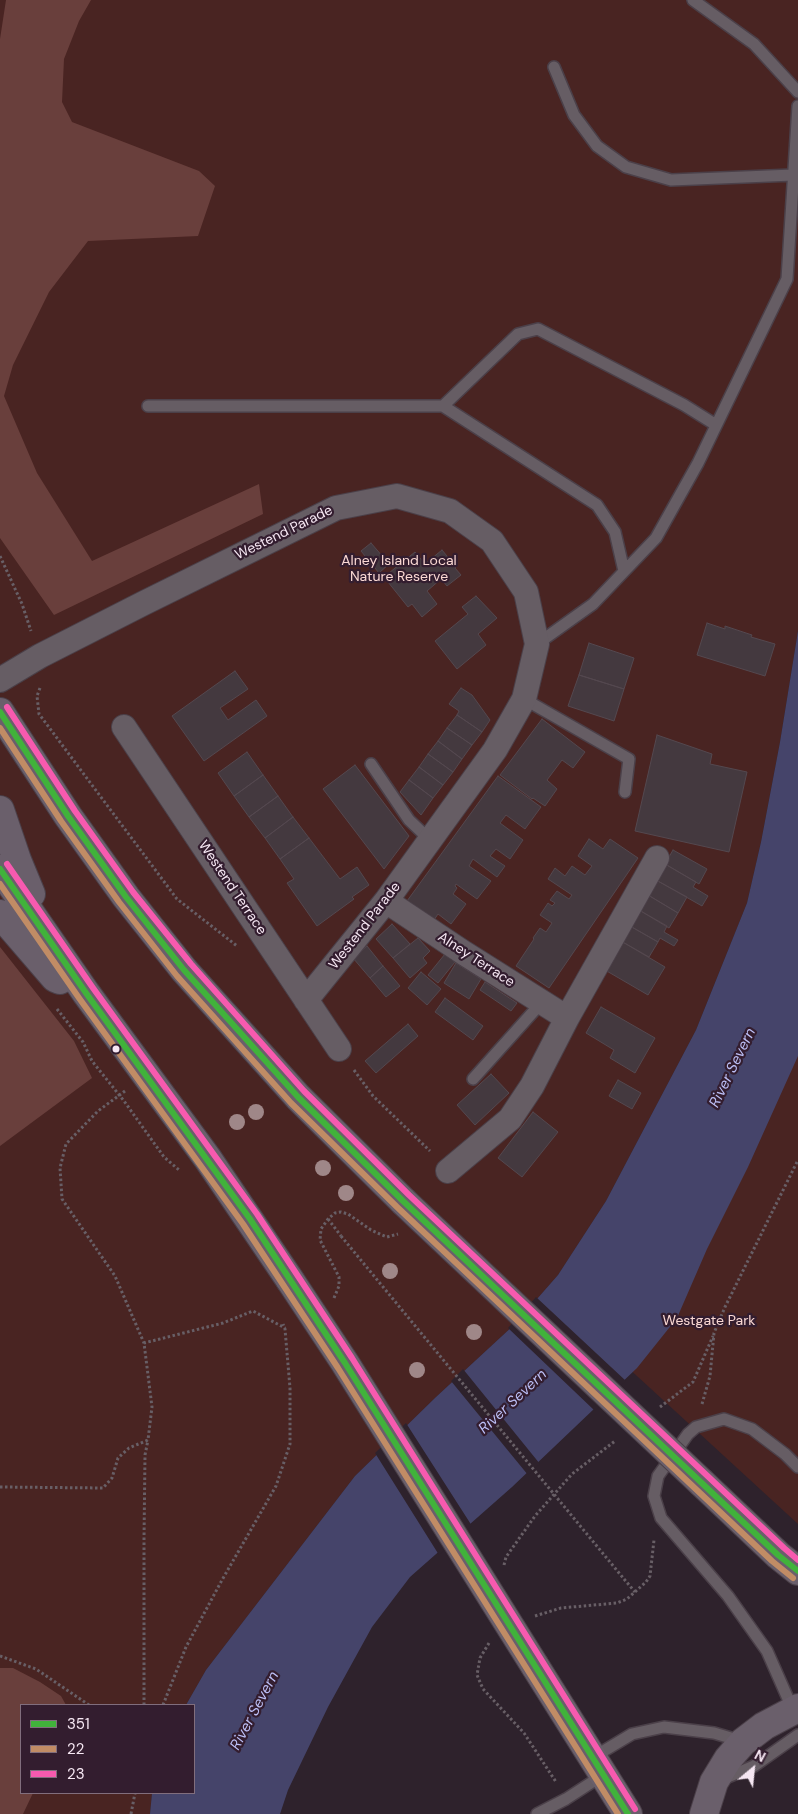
<!DOCTYPE html>
<html>
<head>
<meta charset="utf-8">
<style>
  body { margin:0 }
  #map { position:relative; width:798px; height:1814px; overflow:hidden; background:#2e222c; font-family:"DM Sans",sans-serif }
  canvas { display:block }
  .legend { position:absolute; left:20px; top:1704px; width:175px; height:90px; box-sizing:border-box; background:#331d2f; border:1px solid #816e7d; margin:0; padding:6px 9px; list-style:none; font-size:15px; color:#f6e7f3 }
  .legend li { display:flex; align-items:center; gap:10px; height:25px }
  .legend b { width:25px; border:1px solid #816e7d }
  .north { position:absolute; left:728px; top:1744px; width:50px; height:50px; -webkit-text-stroke:4px #331d2f; paint-order:stroke; rotate:28deg; font-size:14px; font-weight:700; line-height:20px; text-align:center; color:#f6e7f3 }
  .north::after { content:''; display:block; margin:auto; width:18px; height:22px; background:#f6e7f3; clip-path:polygon(50% 0,100% 100%,50% 72%,0 100%) }
</style>
</head>
<body>
<div id="map">
<canvas width="798" height="1814"></canvas>
<ul class="legend">
<li><b style="height:6px;background:#41b23b"></b>351</li>
<li><b style="height:6px;background:#c18c65"></b>22</li>
<li><b style="height:6px;background:#f75aaf"></b>23</li>
</ul>
<div class="north">N</div>
</div>
<script>
const c = document.querySelector('canvas').getContext('2d');
c.lineJoin = 'round';
function paint(path, color) { c.fillStyle = color; c.fill(path, 'evenodd'); }
const shape = rows => new Path2D(rows.map(r => 'M' + r).join(''));
function strokePath(path, color, width, dash) { c.strokeStyle = color; c.lineWidth = width; c.lineCap = dash ? 'butt' : 'round'; c.setLineDash(dash || []); c.stroke(path); }
function write(font, color, halo, rows, align = 'center') {
  c.font = font + ' "DM Sans",sans-serif'; c.lineWidth = 4.5; c.setLineDash([]); c.textBaseline = 'middle'; c.strokeStyle = halo; c.fillStyle = color; for (const [text, x, y, turn = 0] of rows) {
    c.save(); c.translate(x, y); c.rotate((+turn || 0) * Math.PI / 180); c.textAlign = isNaN(turn) ? turn : align; if (halo) c.strokeText(text, 0, 0); c.fillText(text, 0, 0); c.restore();
  }
}
paint(shape([
  [0,0,798,0,798,631,780,742,761,842,747,903,696,1030,606,1201,558,1275,515,1324,436,1397,355,1476,206,1670,186,1705,21,1705,21,1793,152,1793,150,1814,0,1814],
  [798,908,798,1524,588,1331]
]), '#492422');
paint(shape([
  [6,0,91,0,79,21,64,59,62,102,72,122,199,171,215,186,198,236,88,241,49,292,13,365,4,396,37,473,92,561,259,484,263,514,54,615,0,538,0,39],
  [0,947,74,1041,92,1078,0,1146],
  [0,1668,13,1668,40,1682,61,1696,66,1705,21,1705,21,1793,33,1793,23,1814,0,1814]
]), '#693f3c');
paint(shape([
  [798,631,798,1056,748,1167,707,1249,677,1318,637,1368,512,1487,410,1577,372,1627,328,1707,288,1790,280,1814,150,1814,152,1793,194,1793,194,1705,186,1705,206,1670,355,1476,436,1397,515,1324,558,1275,606,1201,696,1030,747,903,761,842,780,742]
]), '#45446a');
paint(shape([
  [536,1297,626,1381,595,1411,508,1328],
  [463,1369,540,1464,528,1475,451,1381],
  [406,1423,472,1526,439,1555,375,1453]
]), '#2e222c');
const building = shape([
  [371,543,389,564,379,573,361,551,371,543],
  [442,550,456,567,455,568,461,575,447,586,441,579,427,591,437,604,422,617,412,604,408,607,384,577,415,552,425,564,442,550],
  [476,596,497,618,478,634,486,645,457,669,435,641,468,614,462,607,476,596],
  [707,623,725,629,725,626,752,635,751,637,775,644,765,676,697,655,707,623],
  [589,643,634,658,624,689,579,675,589,643],
  [235,671,248,689,220,708,228,720,256,700,267,716,204,761,172,716,235,671],
  [579,675,624,689,614,721,568,706,579,675],
  [461,688,472,695,490,720,482,732,457,715,459,711,449,704,461,688],
  [457,715,482,732,472,745,447,728,457,715],
  [542,719,585,752,573,768,562,760,547,780,557,789,545,806,533,798,532,799,500,775,542,719],
  [447,728,472,745,462,759,438,741,447,728],
  [657,735,712,754,710,764,747,772,729,852,635,831,657,735],
  [438,741,462,759,453,772,428,754,438,741],
  [247,752,263,775,234,796,218,773,247,752],
  [428,754,453,772,443,785,419,767,428,754],
  [355,765,409,836,384,869,323,789,355,765],
  [419,767,443,785,433,798,409,780,419,767],
  [263,775,278,796,249,817,234,796,263,775],
  [498,776,541,807,525,829,506,815,500,823,523,840,510,859,496,849,490,856,505,866,497,877,473,859,469,866,491,881,477,899,456,884,455,886,457,888,453,894,466,904,451,924,438,914,434,920,407,901,498,776],
  [409,780,433,798,421,815,400,792,409,780],
  [278,796,293,817,265,838,249,817,278,796],
  [293,817,309,838,280,859,265,838,293,817],
  [309,838,340,879,357,867,369,885,352,897,354,899,317,926,287,883,294,879,280,859,309,838],
  [589,839,603,849,610,839,638,858,549,988,516,966,534,939,533,938,540,928,546,932,552,923,540,915,548,903,552,906,555,903,550,900,557,891,569,899,572,895,548,879,555,868,565,876,572,866,585,875,592,866,578,856,589,839],
  [673,850,707,869,699,884,665,864,673,850],
  [665,864,696,882,693,887,708,896,702,906,656,880,665,864],
  [656,880,687,897,678,913,648,895,656,880],
  [648,895,678,913,669,928,639,910,648,895],
  [639,910,667,926,664,932,678,940,674,946,660,938,658,942,630,926,639,910],
  [392,924,410,944,393,958,376,939,392,924],
  [630,926,658,942,649,957,621,941,630,926],
  [418,938,430,951,423,958,427,963,410,978,393,958,418,938],
  [621,941,665,967,648,995,605,970,621,941],
  [367,946,383,966,370,978,353,958,367,946],
  [445,954,455,962,438,983,428,975,445,954],
  [456,963,481,979,469,999,444,983,456,963],
  [383,966,400,986,386,997,370,978,383,966],
  [421,972,441,989,427,1005,408,988,421,972],
  [485,982,517,1003,511,1011,480,990,485,982],
  [445,998,483,1026,473,1040,435,1012,445,998],
  [601,1007,655,1038,635,1073,610,1058,614,1050,586,1033,601,1007],
  [408,1024,418,1036,376,1073,365,1061,408,1024],
  [491,1074,509,1093,475,1125,457,1105,491,1074],
  [618,1080,641,1093,632,1109,609,1096,618,1080],
  [533,1112,558,1132,522,1177,498,1158,533,1112]
]);
paint(building, '#44393f');
strokePath(building, '#54484f', 1);
const lane = shape([
  [693,0,754,44,798,92],
  [554,67,574,115,597,146,626,167,671,180,793,175],
  [148,406,443,406,597,505,615,532,624,571],
  [443,406,518,334,538,329,684,405,716,425],
  [537,644,593,604,656,538,698,463,787,279,798,106],
  [524,699,629,759,625,792],
  [371,764,409,820,430,840],
  [473,1079,542,1002],
  [793,1710,767,1651,728,1596,661,1518,654,1496,658,1476,688,1434,696,1427,724,1419,752,1429,785,1454,798,1467],
  [592,1758,632,1734,664,1727,714,1733,741,1741],
  [723,1779,754,1766,798,1735],
  [537,1814,566,1799,603,1775]
]);
const street = shape([
  [0,680,40,656,144,603,336,508,397,496,450,511,492,541,526,592,537,644,524,699,495,750,386,901,306,1000],
  [124,727,339,1049],
  [386,901,464,953,567,1018],
  [448,1171,510,1119,532,1086,567,1018,657,858]
]);
const primary = shape([
  [0,712,68,816,126,897,184,970,298,1097,403,1201],
  [0,810,17,860,31,894],
  [0,869,86,993,208,1159,290,1280],
  [0,914,55,978,60,980],
  [702,1483,778,1555,798,1571],
  [535,1666,628,1814],
  [704,1814,714,1782,728,1759,743,1742,764,1726,798,1708]
]);
strokePath(lane, '#4b4049', 14);
strokePath(street, '#4b4049', 26);
strokePath(primary, '#4b4049', 30);
strokePath(shape([
  [0,556,22,604,31,631],
  [40,688,37,696,39,714,177,899,237,946],
  [57,1009,83,1042,92,1061,124,1101,164,1157,179,1170],
  [354,1070,373,1096,430,1151],
  [125,1091,98,1111,66,1144,60,1168,62,1199,115,1276,144,1343],
  [328,1219,341,1236],
  [334,1298,339,1286,339,1277,320,1240,321,1229,328,1219,335,1213,341,1212,348,1214,371,1230,382,1235,387,1237,398,1234],
  [702,1404,710,1376,714,1333,725,1307,798,1160],
  [660,1407,693,1382,713,1336],
  [0,1487,103,1488,112,1478,118,1458,129,1448,148,1440,152,1407,144,1343,223,1323,253,1311,285,1328],
  [504,1565,506,1557,535,1516,572,1474,615,1441],
  [624,1579,635,1592],
  [535,1616,561,1608,617,1603,627,1599,646,1582,650,1576,654,1540],
  [489,1643,480,1658,477,1675,483,1689,524,1733,556,1782],
  [0,1656,36,1669,89,1705],
  [144,1705,144,1539,145,1455,148,1440],
  [163,1705,186,1647,222,1580,276,1486,290,1444,290,1388,285,1329,283,1324],
  [131,1814,135,1793]
]), '#685f66', 3, [2.5, 2.5]);
strokePath(lane, '#665d64', 11);
strokePath(street, '#665d64', 24);
strokePath(primary, '#6a5f6b', 28);
const primaryBridge = shape([
  [403,1201,702,1483],
  [290,1280,345,1363,535,1666]
]);
strokePath(primaryBridge, '#4b4049', 30, []);
strokePath(shape([
  [341,1236,624,1579]
]), '#685f66', 3, [2.5, 2.5]);
strokePath(primaryBridge, '#6a5f6b', 28);
strokePath(shape([
  [0,712,68,816,126,897,184,970,298,1097,403,1201,778,1555,798,1571],
  [0,869,86,993,250,1219,345,1363,628,1814]
]), '#41b23b', 6);
strokePath(shape([
  [0,728,61,821,119,902,177,976,291,1103,397,1207,772,1561,793,1578],
  [0,884,79,998,243,1224,338,1368,618,1814]
]), '#c18c65', 6);
strokePath(shape([
  [7,707,75,811,133,892,191,964,304,1091,409,1195,784,1548,798,1560],
  [7,864,93,988,257,1214,352,1358,635,1809]
]), '#f75aaf', 6);
c.fillStyle = '#9f8788';
for (const [x, y] of [
  [256,1112],
  [237,1122],
  [323,1168],
  [346,1193],
  [390,1271],
  [474,1332],
  [417,1370]
]) { c.beginPath(); c.arc(x, y, 8, 0, 2 * Math.PI); c.fill(); }
for (const [x, y, r, color] of [
  [116,1049,4.5,"#f6e7f3"]
]) { const dot = new Path2D(); dot.arc(x, y, r, 0, 2 * Math.PI); c.fillStyle = color; c.fill(dot); strokePath(dot, '#331d2f', 2); }
write('14px', '#f6e7f3', '#331d2f', [
  ["Westend Parade",284,533,-26],
  ["Westend Terrace",232,888,56],
  ["Westend Parade",365,926,-52],
  ["Alney Terrace",476,960,33]
]);
write('14px', '#fbd9d4', '#331d2f', [
  ["Alney Island Local",399,561],
  ["Nature Reserve",399,577],
  ["Westgate Park",709,1321]
]);
write('italic 15px', '#bcbff6', '#331d2f', [
  ["River Severn",733,1068,-64],
  ["River Severn",513,1402,-43],
  ["River Severn",255,1711,-62]
]);
</script>
</body>
</html>
